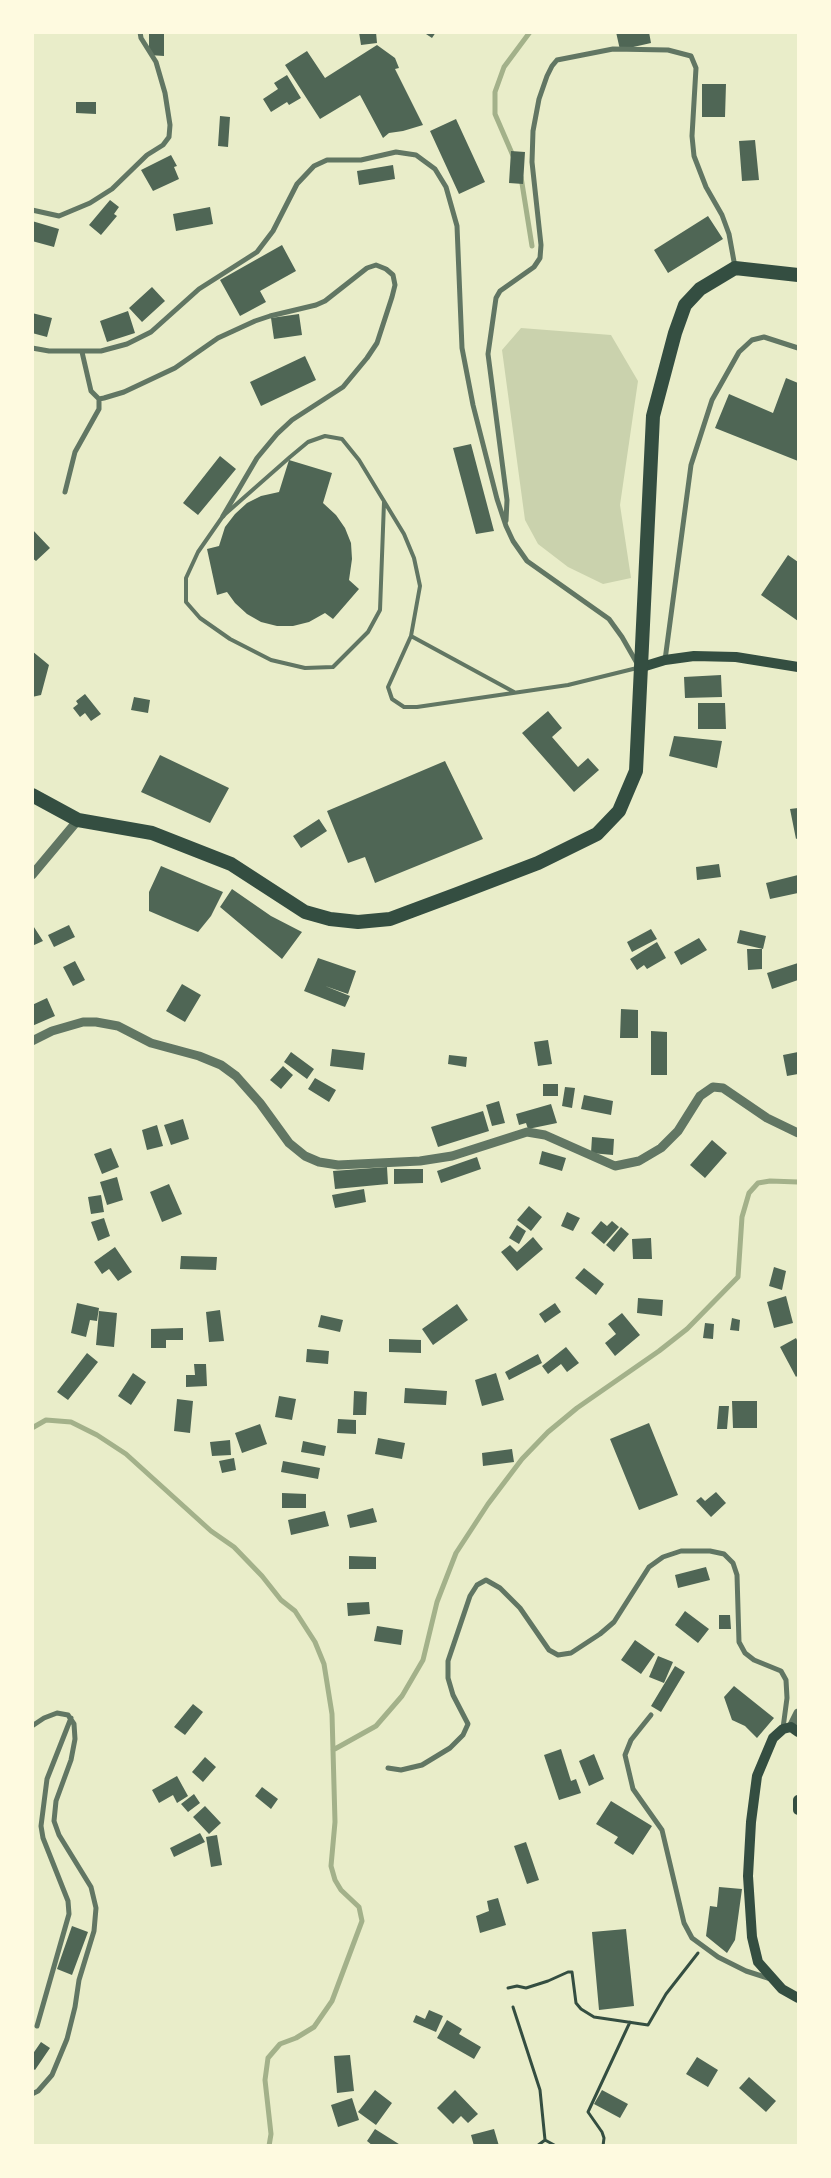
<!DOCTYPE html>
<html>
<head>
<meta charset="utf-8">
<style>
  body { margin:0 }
  #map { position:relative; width:831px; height:2178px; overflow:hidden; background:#e9edc9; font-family:"Roboto Serif",serif }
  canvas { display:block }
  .frame { position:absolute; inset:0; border:34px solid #fefae0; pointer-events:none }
</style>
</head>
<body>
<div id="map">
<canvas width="831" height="2178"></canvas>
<div class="frame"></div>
</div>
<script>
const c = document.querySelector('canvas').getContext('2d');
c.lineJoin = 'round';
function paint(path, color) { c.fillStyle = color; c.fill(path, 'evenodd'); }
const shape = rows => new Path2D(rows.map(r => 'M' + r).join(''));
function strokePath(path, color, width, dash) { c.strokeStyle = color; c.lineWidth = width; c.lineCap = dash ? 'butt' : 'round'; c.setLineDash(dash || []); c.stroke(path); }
paint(shape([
  [521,328,611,335,638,381,620,505,631,578,603,584,568,567,538,544,525,520,502,350]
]), '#cad2ad');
strokePath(shape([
  [514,158,495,114,495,92,504,67,530,32],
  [521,177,532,246],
  [32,1428,46,1420,71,1422,97,1435,126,1454,211,1531,234,1547,262,1576,281,1600,295,1611,315,1642,324,1664,332,1714,335,1822,331,1866,335,1880,341,1890,359,1907,362,1921,332,2001,314,2027,296,2038,280,2044,268,2058,265,2080,271,2134,269,2146],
  [333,1750,376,1726,402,1696,423,1660,437,1602,456,1553,488,1504,522,1459,548,1432,577,1408,659,1351,687,1329,738,1277,742,1217,749,1193,758,1183,770,1181,798,1182]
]), '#a3b18a', 5);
paint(shape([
  [149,32,164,32,164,56,149,55],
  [359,32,376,32,377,43,361,45],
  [423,32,436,32,432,38],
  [616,32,649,32,651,43,620,50],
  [377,45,395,58,399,68,395,69,423,125,403,131,389,133,383,138,360,95,320,119,285,65,307,51,325,78],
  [287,75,301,98,289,105,287,102,271,112,263,99,278,89,274,83],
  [702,84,726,84,725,117,702,117],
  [76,102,96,102,96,114,76,113],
  [220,116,230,117,228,147,218,146],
  [456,119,485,182,459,194,430,131],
  [755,140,759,180,742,181,739,141],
  [511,151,525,152,523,184,509,183],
  [171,155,177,166,174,167,179,179,153,191,141,170],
  [393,165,395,179,359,185,357,171],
  [110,200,119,207,114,214,117,216,101,235,89,225],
  [210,207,213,224,176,231,173,214],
  [708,216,723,239,668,273,654,250],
  [32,221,59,229,54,247,32,241],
  [282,245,296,271,260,291,266,302,240,316,220,280],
  [152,287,165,301,142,322,129,308],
  [128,311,135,333,107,342,100,321],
  [32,313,52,318,47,337,32,333],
  [299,314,302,335,274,339,271,318],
  [305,356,316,380,261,406,250,382],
  [786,378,798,383,798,461,715,428,729,394,773,413],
  [471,444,494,531,476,534,453,448],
  [220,456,236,469,198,515,183,503],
  [289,460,332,473,323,503,336,515,345,528,351,543,352,559,349,580,359,589,333,619,325,613,309,622,293,626,277,626,261,622,247,614,235,603,227,592,217,595,207,549,219,546,225,527,235,514,247,503,261,496,279,492],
  [32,529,50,548,36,561,32,558],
  [788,555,798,562,798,621,761,595],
  [32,651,49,665,41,695,32,697],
  [721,675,722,697,685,698,684,677],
  [85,694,101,714,91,721,85,713,80,717,73,708,78,704,76,701],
  [134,697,150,700,148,713,131,710],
  [698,703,725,703,726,729,698,729],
  [548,711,562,728,552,737,578,767,588,758,599,770,574,792,522,733],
  [674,736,722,741,717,768,669,756],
  [160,755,229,788,210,823,141,792],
  [445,761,483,839,375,883,365,857,348,863,327,811],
  [798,808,798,838,796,839,790,809],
  [319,819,327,831,301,848,293,836],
  [719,864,721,877,697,880,696,867],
  [161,866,223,892,211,916,198,932,149,911,149,892],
  [798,875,798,893,770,899,766,883],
  [232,889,271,916,302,932,282,959,220,907],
  [32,924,43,941,32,946],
  [69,925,75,937,54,947,48,935],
  [651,929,657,939,632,952,627,942],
  [740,930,766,936,763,949,737,943],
  [699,938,707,950,681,965,674,952],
  [657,942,666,958,647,969,644,965,637,970,630,959],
  [747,949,762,949,762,969,748,970],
  [318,958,356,971,348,994,325,986,350,996,345,1007,304,991],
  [75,961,85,980,73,986,63,967],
  [798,963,798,980,772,989,767,973],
  [182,984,201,995,185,1022,166,1011],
  [47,998,55,1016,32,1026,32,1005],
  [621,1009,638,1010,638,1038,620,1038],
  [651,1031,667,1032,667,1075,651,1075],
  [548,1040,552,1064,538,1066,534,1042],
  [332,1049,365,1053,363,1070,330,1066],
  [291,1052,314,1069,307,1079,284,1062],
  [798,1052,798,1074,787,1076,783,1055],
  [449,1055,467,1057,466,1067,448,1064],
  [283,1066,293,1075,281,1089,270,1080],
  [315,1078,336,1090,329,1102,308,1089],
  [543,1084,558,1084,558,1096,543,1096],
  [565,1087,575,1088,572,1108,562,1106],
  [584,1095,613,1101,611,1115,581,1109],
  [499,1101,505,1123,492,1126,486,1105],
  [551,1104,557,1123,528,1129,526,1123,519,1125,516,1114],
  [483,1111,489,1131,438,1147,431,1127],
  [183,1119,189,1139,171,1145,164,1125],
  [157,1125,163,1146,147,1150,142,1130],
  [592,1137,614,1139,613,1155,591,1153],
  [712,1140,727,1153,705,1178,690,1165],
  [111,1148,119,1167,102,1174,94,1154],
  [542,1151,566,1158,562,1171,539,1164],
  [477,1157,481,1169,441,1183,437,1171],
  [387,1167,388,1184,335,1189,333,1171],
  [394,1169,423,1169,423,1183,394,1184],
  [117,1177,123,1200,107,1205,100,1182],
  [169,1184,182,1214,162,1222,150,1192],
  [364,1189,366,1202,335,1208,332,1195],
  [101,1195,104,1212,91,1214,88,1197],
  [529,1206,542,1217,531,1231,517,1220],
  [567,1212,580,1218,573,1231,561,1226],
  [104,1218,110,1236,98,1241,91,1222],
  [601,1221,607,1226,612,1221,619,1227,604,1244,591,1233],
  [517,1225,526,1231,519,1244,509,1238],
  [621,1227,629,1234,614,1252,606,1245],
  [533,1237,543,1249,517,1271,501,1252,510,1245,517,1252],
  [651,1238,652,1259,633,1259,632,1239],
  [115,1247,132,1272,118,1281,109,1269,102,1274,94,1262],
  [181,1256,217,1257,216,1270,180,1269],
  [774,1267,786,1271,782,1290,769,1286],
  [584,1268,604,1284,596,1295,575,1278],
  [786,1296,793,1323,774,1328,767,1302],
  [638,1298,663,1300,662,1316,637,1313],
  [77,1303,99,1308,97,1321,90,1320,86,1337,71,1333],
  [555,1303,561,1312,545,1323,539,1314],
  [457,1304,468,1320,433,1345,422,1329],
  [220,1310,224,1341,209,1342,206,1312],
  [99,1311,117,1313,114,1347,96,1345],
  [622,1313,640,1335,615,1356,605,1343,616,1334,608,1324],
  [321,1315,343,1320,340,1332,318,1327],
  [732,1318,740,1320,739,1331,730,1330],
  [705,1323,714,1324,713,1339,703,1338],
  [183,1328,183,1340,166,1340,166,1348,151,1348,151,1329],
  [796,1338,798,1342,798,1375,796,1377,780,1347],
  [389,1339,421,1340,421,1353,389,1352],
  [566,1347,579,1363,567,1372,561,1364,548,1374,542,1366],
  [307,1349,329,1351,328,1364,306,1362],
  [87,1353,98,1362,68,1400,57,1392],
  [538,1354,542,1363,509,1380,505,1372],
  [194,1364,206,1364,207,1386,186,1387,186,1375,195,1375],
  [133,1373,146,1382,131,1405,118,1396],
  [496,1373,504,1400,482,1406,475,1380],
  [405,1388,447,1391,446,1405,404,1403],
  [354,1391,367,1392,366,1415,353,1415],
  [279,1396,296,1399,292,1420,275,1417],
  [177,1399,193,1401,190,1433,174,1431],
  [732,1401,757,1401,757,1428,733,1428],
  [719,1406,729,1406,727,1429,717,1429],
  [338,1419,356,1420,356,1434,337,1433],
  [649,1423,678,1495,639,1510,610,1439],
  [260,1424,267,1444,242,1453,235,1433],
  [378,1438,405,1443,402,1459,375,1454],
  [230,1440,231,1455,212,1456,210,1442],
  [303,1441,326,1446,324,1456,301,1452],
  [512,1449,514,1462,483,1466,482,1453],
  [234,1458,236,1470,222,1473,219,1461],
  [283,1461,320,1468,318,1479,281,1472],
  [716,1492,726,1503,711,1517,696,1501,701,1497,705,1501],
  [282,1493,306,1494,306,1508,282,1508],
  [373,1508,377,1522,350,1528,347,1515],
  [325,1511,329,1526,291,1535,288,1520],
  [349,1556,376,1557,376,1569,349,1569],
  [706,1567,710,1580,678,1588,675,1575],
  [369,1602,370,1614,348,1616,347,1603],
  [685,1611,709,1629,698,1643,675,1625],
  [719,1615,730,1615,731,1629,719,1629],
  [377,1626,403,1630,401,1645,374,1641],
  [635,1640,655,1654,641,1674,621,1660],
  [658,1656,673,1662,664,1683,649,1677],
  [675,1666,685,1672,661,1712,651,1706],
  [734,1686,774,1718,757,1738,745,1726,732,1720,724,1697],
  [193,1704,203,1712,185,1735,174,1727],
  [561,1749,571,1781,576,1779,581,1793,559,1800,544,1755],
  [594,1754,604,1779,589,1786,579,1761],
  [205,1757,216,1767,203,1782,192,1772],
  [177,1776,188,1796,177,1803,173,1795,159,1803,152,1790],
  [262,1787,278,1799,271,1809,255,1796],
  [194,1794,200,1803,188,1812,181,1804],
  [611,1801,652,1826,633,1855,614,1843,618,1837,596,1824],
  [205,1806,221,1823,209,1834,193,1817],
  [200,1833,205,1842,174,1857,170,1848],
  [217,1835,222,1865,211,1867,206,1837],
  [526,1842,539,1880,527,1884,514,1846],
  [719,1887,742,1889,735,1940,727,1953,706,1936,710,1906,717,1907],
  [498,1898,506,1925,480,1933,476,1916,489,1911,487,1901],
  [72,1926,88,1932,72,1975,57,1969],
  [626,1929,634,2006,599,2010,592,1932],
  [429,2010,443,2016,436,2032,413,2022,416,2015,425,2019],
  [447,2020,462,2029,459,2034,481,2047,474,2059,437,2038],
  [41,2042,50,2048,35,2070,32,2068,32,2055],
  [350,2055,354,2091,337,2093,334,2056],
  [697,2057,718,2070,708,2087,686,2074],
  [749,2077,776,2101,766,2112,739,2088],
  [375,2090,392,2103,376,2125,358,2112],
  [455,2090,478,2114,468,2123,461,2116,453,2124,437,2108],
  [602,2090,628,2104,620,2118,594,2104],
  [352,2098,359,2120,338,2127,331,2105],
  [375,2129,402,2146,373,2146,367,2141],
  [494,2129,499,2146,474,2146,471,2135]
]), '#4f6655');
strokePath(shape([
  [508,1988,517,1986,526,1988,548,1981,568,1972,572,1972,576,2003,581,2009,594,2017,648,2025,666,1994,698,1953],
  [513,2007,540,2090,545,2140],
  [545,2140,556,2146],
  [537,2146,545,2140],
  [603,2146,604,2138,602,2132,588,2112,630,2022]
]), '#344e41', 3);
strokePath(shape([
  [384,502,380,610,368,632,333,667,305,668,271,660,230,639,200,618,186,602,186,578,198,552,223,516,290,457,308,442,325,436,342,439,359,460,404,534,414,558,420,586,411,636,388,687,392,699,404,707,417,707,568,685,637,668],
  [411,636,514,692]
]), '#617663', 4);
strokePath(shape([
  [32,210,59,216,90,203,112,189,147,155,163,145,169,137,170,125,165,93,156,62,141,38,140,32],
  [32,348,49,351,101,351,127,344,151,332,199,289,257,252,273,231,297,184,314,166,327,160,361,160,396,152,416,155,435,169,446,187,457,226,462,348,473,405,497,499,506,526,513,541,527,561,609,619,622,637,638,665],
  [82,352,91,391,99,399,104,398,124,392,175,368,218,338,255,321,270,316,316,305,325,301,367,268,376,265,386,269,393,275,395,285,392,297,377,343,367,358,343,387,292,420,277,434,257,458,223,516],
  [65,492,75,452,99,409,99,399],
  [506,521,507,500,488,354,496,298,500,291,534,267,540,258,541,245,532,162,533,131,539,99,547,76,552,66,557,60,613,49,668,50,691,56,696,68,692,136,694,156,706,187,722,215,729,234,735,267],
  [665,660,691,465,712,400,739,352,752,340,764,337,798,348],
  [651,1715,631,1740,625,1755,633,1789,662,1830,684,1923,692,1938,718,1957,746,1971,771,1979],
  [32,1726,44,1718,57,1713,68,1715,74,1724,75,1739,71,1760,56,1801,54,1821,59,1835,91,1887,96,1908,94,1931,79,1980,75,2007,67,2039,52,2075,38,2091,32,2094],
  [388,1768,401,1770,422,1765,450,1748,463,1735,468,1724,453,1695,448,1678,448,1661,470,1596,477,1585,486,1580,500,1588,520,1608,549,1650,558,1655,571,1653,600,1634,614,1622,649,1567,663,1557,681,1551,710,1551,724,1554,733,1563,737,1575,739,1642,745,1653,754,1660,781,1671,786,1680,787,1698,783,1728],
  [37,2026,69,1914,68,1901,43,1838,41,1826,47,1779,71,1718]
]), '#617663', 5);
strokePath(shape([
  [32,875,78,820],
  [32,1041,52,1031,83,1022,96,1022,118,1026,151,1043,199,1056,221,1065,236,1076,260,1103,289,1143,305,1156,319,1162,338,1165,420,1161,452,1156,527,1132,545,1135,615,1166,639,1161,661,1148,678,1131,700,1096,713,1087,723,1088,767,1118,798,1133],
  [791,1727,798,1713]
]), '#617663', 9);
strokePath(shape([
  [639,668,665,660,694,656,736,657,798,667],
  [798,1732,791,1727,783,1729,773,1738,757,1776,751,1822,748,1876,752,1937,758,1962,782,1989,798,1998],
  [798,1800,798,1810]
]), '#344e41', 10);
strokePath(shape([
  [32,795,78,820,152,833,231,864,305,912,330,919,358,922,390,919,457,894,538,863,597,834,619,811,636,771,653,416,675,333,685,305,700,289,735,268,798,275]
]), '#344e41', 14);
</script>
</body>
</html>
